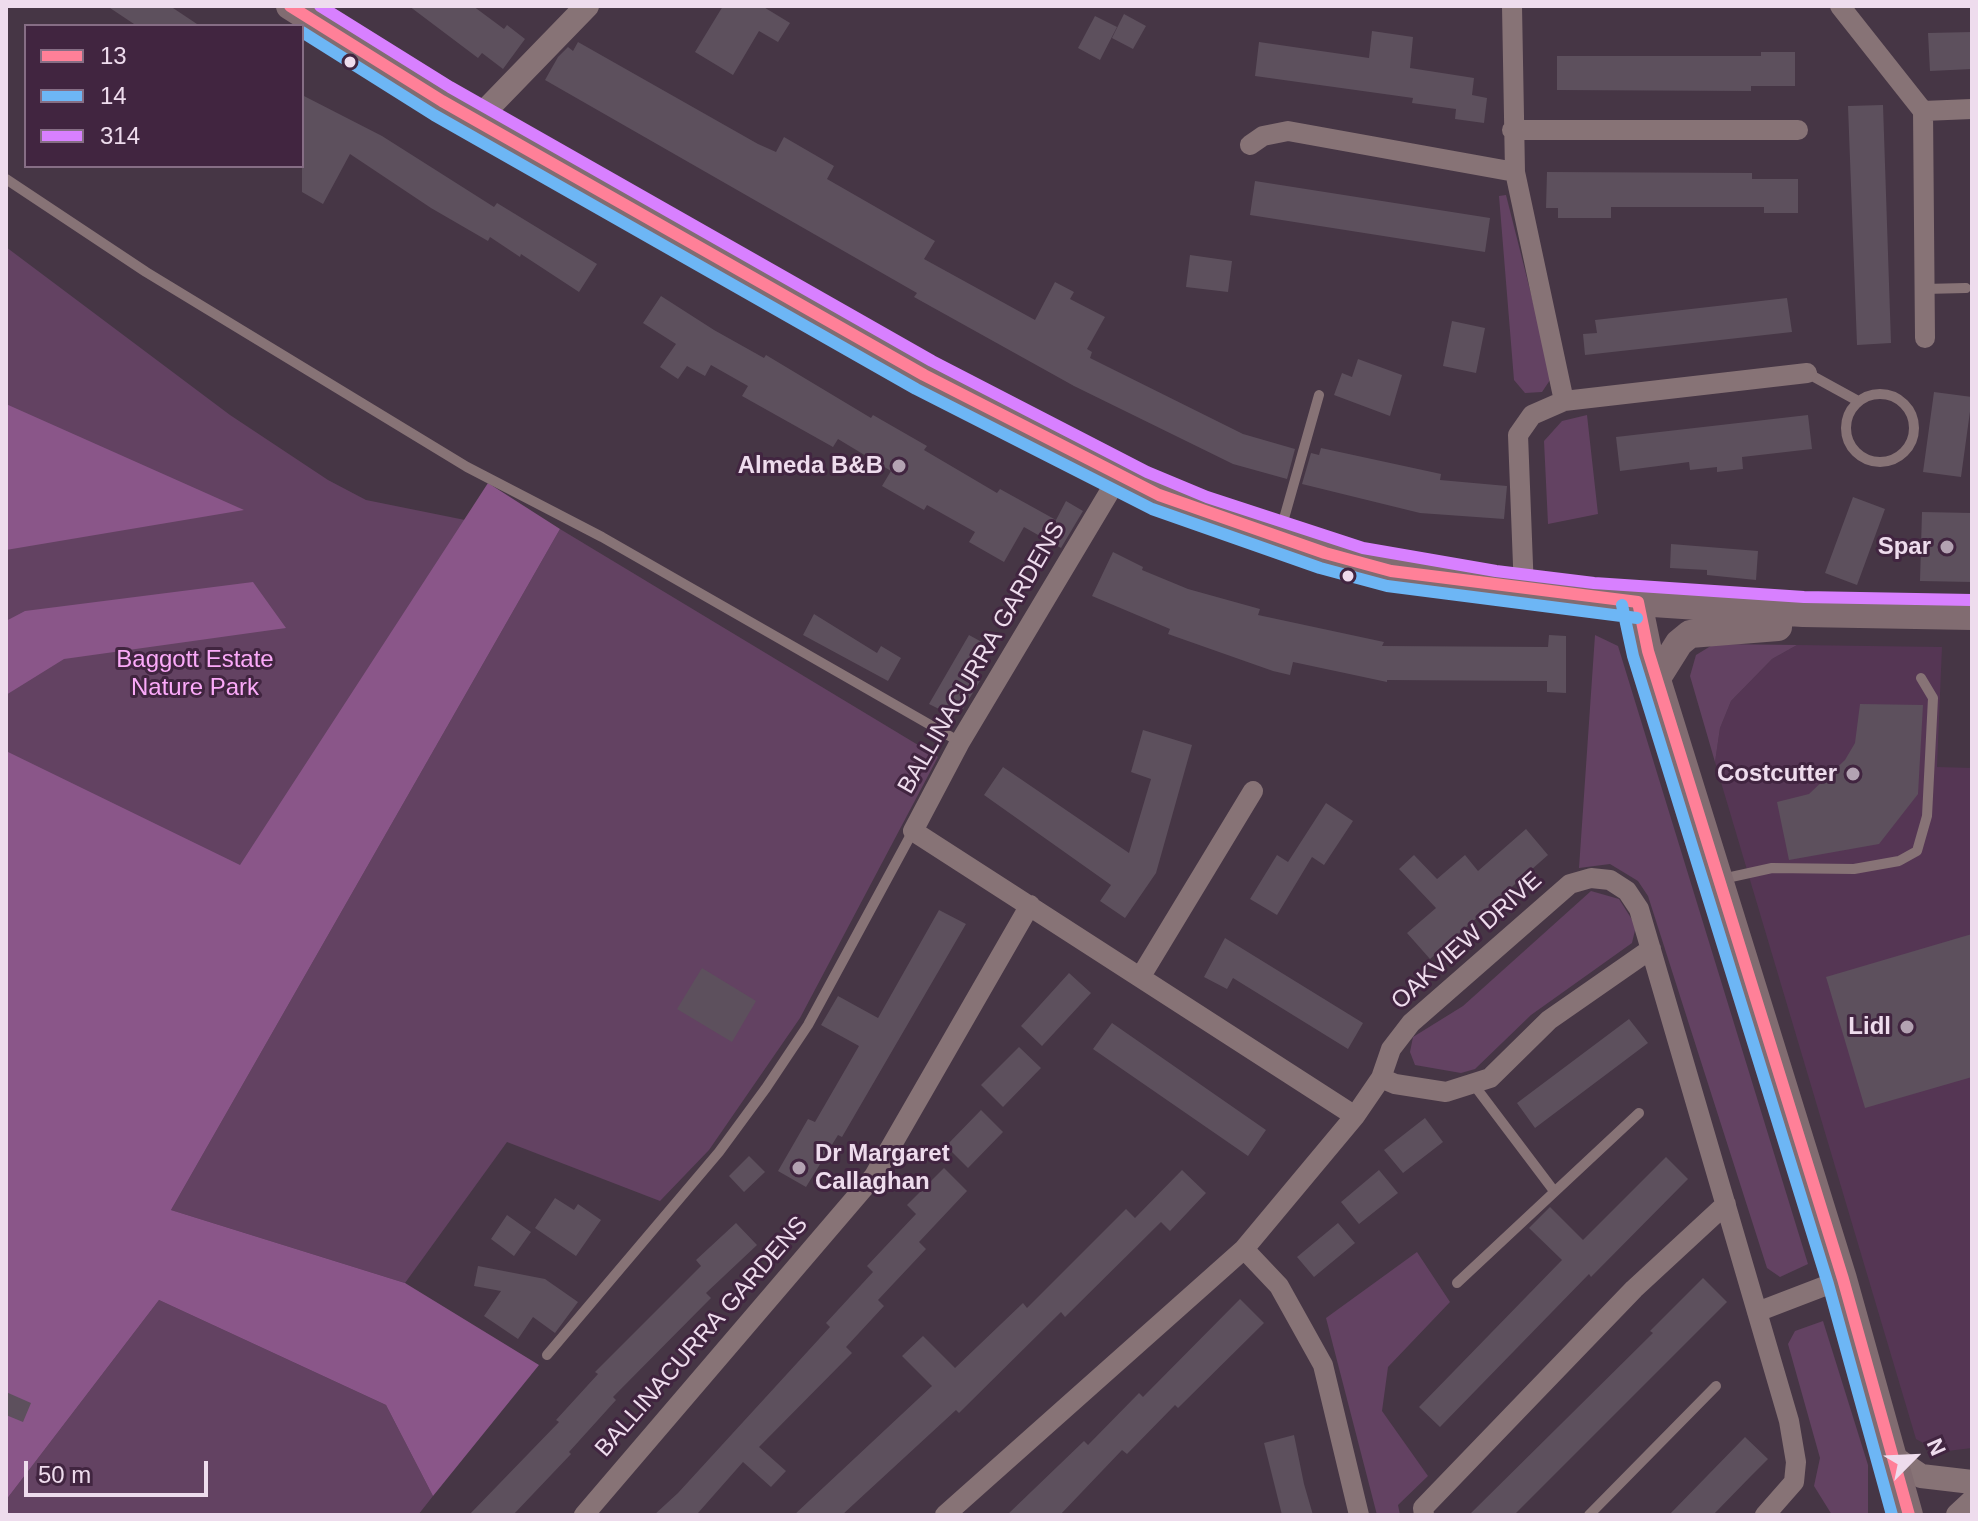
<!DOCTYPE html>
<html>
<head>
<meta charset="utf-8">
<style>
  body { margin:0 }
  #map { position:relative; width:1978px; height:1521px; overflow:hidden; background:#463645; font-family:Arial,sans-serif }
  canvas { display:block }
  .frame { position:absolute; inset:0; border:8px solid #eedced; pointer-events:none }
  .legend { position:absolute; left:24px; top:24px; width:280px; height:144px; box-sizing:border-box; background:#412540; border:2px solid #866e85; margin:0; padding:10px 14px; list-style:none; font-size:24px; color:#eedced }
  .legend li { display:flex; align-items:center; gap:16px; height:40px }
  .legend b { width:40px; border:2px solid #866e85 }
  .north { position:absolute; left:1874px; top:1417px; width:80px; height:80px; -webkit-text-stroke:6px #412540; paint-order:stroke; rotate:66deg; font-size:22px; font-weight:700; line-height:32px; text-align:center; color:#eedced }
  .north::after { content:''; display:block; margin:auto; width:28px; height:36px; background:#eedced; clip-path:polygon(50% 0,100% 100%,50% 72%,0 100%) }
  .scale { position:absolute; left:24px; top:1461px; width:184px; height:36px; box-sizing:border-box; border:4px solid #eedced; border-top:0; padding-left:10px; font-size:24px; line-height:28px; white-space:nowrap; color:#eedced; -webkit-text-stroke:6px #412540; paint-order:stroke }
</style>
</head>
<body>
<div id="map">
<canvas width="1978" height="1521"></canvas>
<div class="frame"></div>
<ul class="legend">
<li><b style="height:10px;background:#ff8098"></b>13</li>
<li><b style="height:10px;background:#6db6f5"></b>14</li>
<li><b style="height:10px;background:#d880ff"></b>314</li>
</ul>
<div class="north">N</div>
<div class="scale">50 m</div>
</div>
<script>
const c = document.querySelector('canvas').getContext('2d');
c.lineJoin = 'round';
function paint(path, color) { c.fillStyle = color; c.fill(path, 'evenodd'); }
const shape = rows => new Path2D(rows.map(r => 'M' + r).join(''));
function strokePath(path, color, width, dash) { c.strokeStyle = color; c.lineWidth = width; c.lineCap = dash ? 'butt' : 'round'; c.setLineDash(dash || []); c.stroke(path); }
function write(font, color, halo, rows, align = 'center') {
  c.font = font + ' Arial,sans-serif'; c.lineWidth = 6; c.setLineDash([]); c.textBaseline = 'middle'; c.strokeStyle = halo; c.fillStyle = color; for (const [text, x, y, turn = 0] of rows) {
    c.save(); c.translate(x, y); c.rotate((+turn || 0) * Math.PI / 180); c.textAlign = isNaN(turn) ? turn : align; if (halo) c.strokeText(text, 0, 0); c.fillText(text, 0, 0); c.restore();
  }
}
paint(shape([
  [1797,645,1942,647,1937,767,1972,768,1972,1448,1939,1452,1916,1439,1715,762,1720,728,1731,701,1772,659]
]), '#553654');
paint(shape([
  [1506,195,1552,377,1542,392,1525,393,1514,380,1499,196],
  [6,247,230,415,328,480,366,500,465,520,6,1328],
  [1587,415,1598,514,1548,524,1544,441,1562,421],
  [560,529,938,757,800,1018,709,1150,660,1201,507,1142,405,1283,171,1210],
  [1595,635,1618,646,1808,1264,1780,1277,1767,1268,1648,896,1638,881,1610,864,1579,868],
  [1714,644,1797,645,1772,659,1731,701,1720,728,1715,762,1690,676,1696,655],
  [1591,891,1619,899,1636,926,1632,943,1531,1015,1475,1069,1461,1073,1415,1065,1410,1052,1413,1037,1463,1006],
  [1417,1252,1450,1302,1388,1367,1382,1411,1428,1476,1398,1505,1400,1515,1377,1515,1326,1318],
  [159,1300,386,1405,433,1496,418,1515,6,1515,6,1500],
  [1823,1321,1868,1465,1868,1515,1832,1515,1814,1486,1820,1458,1788,1344,1795,1331]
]), '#634262');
paint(shape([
  [6,404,244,510,6,550],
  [488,483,560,529,171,1210,405,1283,539,1365,433,1496,386,1405,159,1300,6,1500,6,751,240,865],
  [253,582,286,628,64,659,6,695,6,621,25,611]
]), '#8a5689');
paint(shape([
  [107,6,170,6,200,26,137,26],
  [409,6,473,6,504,29,507,25,525,39,503,69,482,53,478,58],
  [723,6,762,6,790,23,778,42,759,31,733,75,695,52],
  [1124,14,1146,26,1133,49,1112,38],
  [1095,16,1117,27,1100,60,1078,48],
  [1372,31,1413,37,1410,68,1474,78,1472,95,1487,98,1484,123,1455,119,1456,109,1412,103,1413,98,1255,76,1259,42,1369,58],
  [1972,32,1972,69,1930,71,1928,33],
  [578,42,758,144,776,152,784,137,834,166,827,179,935,241,924,259,1035,320,1055,282,1074,292,1070,299,1105,317,1087,349,1092,352,1090,358,1243,434,1295,449,1287,479,1233,464,1074,386,914,297,917,293,545,80,558,57,568,47,573,51],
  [1761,52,1795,52,1795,86,1751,86,1751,91,1557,90,1557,56,1761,56],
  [302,95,382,136,494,207,497,203,597,264,579,292,521,254,520,257,490,237,488,241,431,208,350,154,323,204,302,192],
  [1883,105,1891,343,1857,345,1848,106],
  [1547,172,1752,173,1752,179,1798,179,1798,213,1764,213,1764,207,1611,207,1611,218,1558,218,1558,208,1546,208],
  [1255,181,1490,218,1485,252,1250,215],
  [1190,255,1232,261,1228,292,1186,287],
  [661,296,714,330,764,358,766,355,871,418,873,415,927,446,924,450,997,493,1000,489,1056,520,1066,501,1083,511,1061,548,1024,527,1004,562,969,542,975,532,927,505,924,510,882,486,891,471,838,439,833,447,742,396,748,386,711,365,705,376,687,366,678,379,660,367,676,344,643,323],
  [1787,298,1792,332,1585,355,1583,334,1597,333,1595,320],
  [1452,321,1485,328,1476,373,1443,366],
  [1358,359,1402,375,1390,416,1334,395,1342,373,1352,377],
  [1934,392,1972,397,1961,477,1923,472],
  [1808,415,1812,449,1742,457,1743,469,1717,472,1717,467,1690,470,1689,462,1620,471,1616,437],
  [1321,448,1441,474,1440,480,1507,486,1504,519,1420,513,1302,484,1311,453,1319,455],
  [1853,497,1885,509,1857,585,1825,573],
  [1922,512,1972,513,1972,582,1920,581],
  [1671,544,1758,551,1756,580,1707,575,1707,570,1670,568],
  [1113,552,1143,567,1142,570,1188,589,1260,609,1258,615,1384,642,1382,646,1548,647,1549,635,1566,636,1566,693,1547,692,1547,681,1387,680,1387,682,1293,662,1290,675,1273,671,1168,634,1170,629,1092,596],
  [814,614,877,653,881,646,901,658,888,681,803,635],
  [969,635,989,646,972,677,980,681,963,709,943,711,929,704],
  [1860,704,1923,705,1918,794,1879,844,1789,860,1777,802,1809,794,1845,760,1855,743],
  [1143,730,1192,745,1156,873,1125,918,1100,901,1111,885,984,795,1003,767,1129,853,1151,779,1131,772],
  [1326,803,1353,821,1324,865,1312,857,1277,915,1250,899,1277,855,1288,862],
  [1526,829,1548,855,1430,959,1407,933,1436,908,1399,869,1414,855,1437,879,1465,855,1478,871],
  [939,910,966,924,842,1137,838,1135,806,1187,778,1171,808,1119,815,1122,859,1046,821,1025,838,996,878,1018],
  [1972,934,1972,1077,1865,1108,1826,977],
  [1225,938,1363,1023,1348,1049,1233,978,1227,989,1204,977],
  [702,968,756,1001,732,1042,677,1009],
  [1069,973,1091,993,1042,1046,1021,1026],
  [1629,1019,1648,1043,1535,1128,1517,1103],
  [1112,1023,1266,1130,1248,1156,1093,1049],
  [1019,1047,1041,1068,1003,1107,981,1085],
  [981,1110,1003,1132,968,1168,946,1146],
  [1425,1118,1443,1142,1403,1173,1384,1150],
  [749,1156,765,1172,744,1192,729,1176],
  [1666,1157,1688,1179,1591,1277,1589,1274,1440,1427,1419,1407,1562,1260,1529,1228,1550,1207,1583,1240],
  [944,1168,967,1191,919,1242,926,1249,878,1300,884,1306,846,1347,852,1353,759,1447,786,1471,771,1487,743,1462,698,1513,701,1515,654,1515,678,1493,830,1327,826,1323,873,1272,867,1266,916,1214,907,1205],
  [1182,1170,1206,1193,1170,1231,1161,1222,1065,1317,1061,1312,959,1413,956,1410,842,1515,794,1515,932,1386,902,1356,923,1336,955,1368,1023,1303,1027,1308,1126,1209,1135,1218],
  [1379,1170,1398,1193,1359,1224,1341,1202],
  [555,1198,574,1210,578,1204,601,1220,576,1256,535,1228],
  [507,1215,531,1232,514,1256,491,1239],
  [736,1223,757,1245,706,1293,711,1298,613,1397,616,1400,569,1452,571,1454,513,1515,469,1515,559,1422,556,1420,598,1374,595,1372,701,1266,696,1260],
  [1338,1223,1355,1243,1314,1277,1297,1257],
  [478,1266,545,1279,578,1302,555,1333,533,1317,518,1339,484,1316,501,1291,474,1286],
  [1703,1278,1727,1302,1514,1515,1469,1515,1653,1333,1650,1331],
  [1240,1299,1264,1323,1178,1408,1175,1405,1127,1454,1122,1450,1060,1515,1007,1515,1084,1441,1088,1445,1139,1393,1143,1397],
  [6,1392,31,1403,23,1422,6,1415],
  [1294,1435,1304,1484,1313,1515,1282,1515,1264,1443],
  [1745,1437,1768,1459,1751,1476,1713,1515,1669,1515]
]), '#5d505d');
strokePath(shape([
  [6,179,146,272,467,467,602,537,960,742],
  [1924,289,1966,288],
  [1807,373,1858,401],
  '1846 428a34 34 0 1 1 68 0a34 34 0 1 1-68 0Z',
  [1279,536,1319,395],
  [1722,879,1772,868,1854,869,1899,861,1917,851,1927,816,1933,698,1921,678],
  [1474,1085,1554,1191],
  [1457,1283,1639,1113],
  [547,1355,719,1152,766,1088,808,1025,913,831],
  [1589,1515,1716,1386]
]), '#877376', 10);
strokePath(shape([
  [1512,6,1515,172,1564,401],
  [1840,6,1923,111,1925,338],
  [1923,111,1972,109],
  [1512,130,1798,130],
  [1250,145,1263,136,1288,131,1515,172],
  [1119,476,960,742,913,831,1355,1116],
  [1524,591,1518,435,1532,415,1564,401,1807,373],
  [1141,976,1253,791],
  [1381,1078,1395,1084,1446,1092,1490,1078,1549,1020,1651,949],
  [1244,1249,1279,1286,1323,1365,1359,1515],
  [1757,1312,1843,1279],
  [584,1515,874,1176,1030,905],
  [945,1515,1244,1249,1355,1116,1381,1078,1391,1049,1411,1023,1570,884,1591,878,1610,880,1627,891,1639,909,1789,1421,1796,1462,1794,1482,1765,1515],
  [1424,1515,1423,1508,1634,1289,1726,1204]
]), '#877376', 20);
strokePath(shape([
  [479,123,490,106,587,6],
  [1890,1455,1921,1476,1972,1482],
  [1958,1515,1972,1502]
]), '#877376', 24);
strokePath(shape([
  [290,6,442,101,924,375,1140,487,1201,512,1359,564,1494,587,1593,599,1803,613,1972,616],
  [1638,602,1648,651,1843,1279,1909,1515],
  [1657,678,1679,643,1690,634,1778,627]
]), '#816c71', 28);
strokePath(shape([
  [290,6,442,101,924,375,1159,495,1325,553,1391,571,1638,602],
  [1638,602,1648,651,1843,1279,1909,1515]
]), '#ff8098', 12);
strokePath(shape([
  [302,32,434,115,916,389,1152,509,1320,568,1387,586,1637,618],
  [1622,605,1633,656,1828,1284,1892,1515]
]), '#6db6f5', 12);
strokePath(shape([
  [320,6,450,87,932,361,1147,472,1207,497,1363,548,1496,571,1594,583,1804,597,1972,600]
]), '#d880ff', 12);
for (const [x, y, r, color] of [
  [350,62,7,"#eedced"],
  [899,466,8,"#b3a2b2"],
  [1947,547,8,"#b3a2b2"],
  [1348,576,7,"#eedced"],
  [1853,774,8,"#b3a2b2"],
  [1907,1027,8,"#b3a2b2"],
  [799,1168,8,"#b3a2b2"]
]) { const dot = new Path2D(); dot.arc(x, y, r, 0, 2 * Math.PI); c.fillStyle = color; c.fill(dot); strokePath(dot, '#412540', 3); }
write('bold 24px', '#eedced', '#412540', [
  ["Almeda B&B",883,466],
  ["Spar",1931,547],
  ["Costcutter",1837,774],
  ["Lidl",1891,1027],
  ["Dr Margaret",815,1154,"left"],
  ["Callaghan",815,1182,"left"]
], 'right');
write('24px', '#eedced', '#412540', [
  ["BALLINACURRA GARDENS",982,658,-60],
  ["OAKVIEW DRIVE",1467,941,-42],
  ["BALLINACURRA GARDENS",702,1337,-49]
]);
write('24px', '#fbaaf9', '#412540', [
  ["Baggott Estate",195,660],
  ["Nature Park",195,688]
]);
</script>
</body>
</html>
